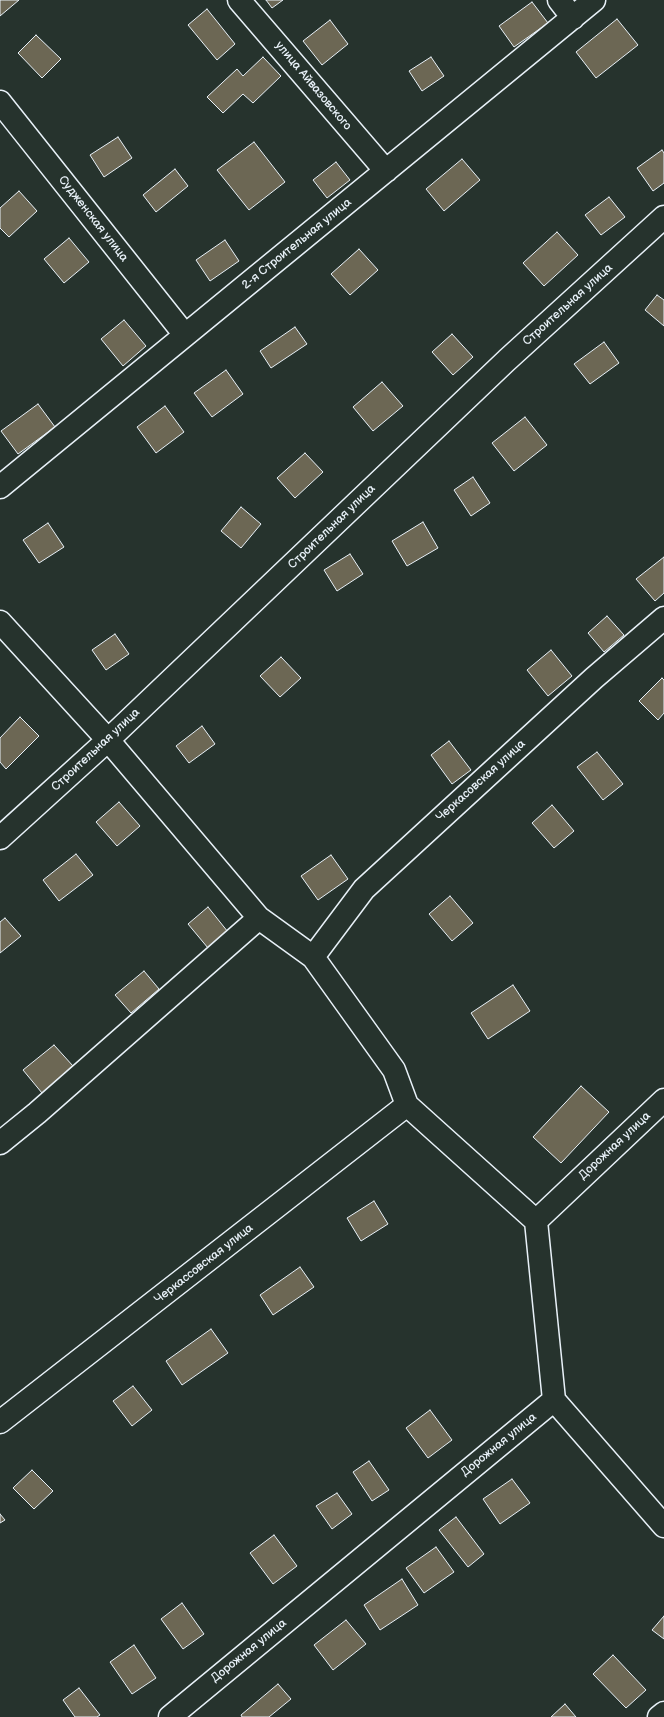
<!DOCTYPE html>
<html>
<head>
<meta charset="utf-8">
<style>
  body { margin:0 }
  canvas { display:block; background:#26332d }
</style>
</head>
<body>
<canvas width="664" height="1717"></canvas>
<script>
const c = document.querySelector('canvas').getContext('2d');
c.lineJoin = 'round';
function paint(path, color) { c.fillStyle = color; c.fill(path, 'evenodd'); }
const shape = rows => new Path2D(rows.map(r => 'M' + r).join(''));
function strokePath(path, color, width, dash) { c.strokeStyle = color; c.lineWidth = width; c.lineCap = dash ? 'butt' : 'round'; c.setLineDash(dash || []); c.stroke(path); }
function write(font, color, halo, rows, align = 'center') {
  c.font = font + ' "Balsamiq Sans",sans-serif'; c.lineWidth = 4; c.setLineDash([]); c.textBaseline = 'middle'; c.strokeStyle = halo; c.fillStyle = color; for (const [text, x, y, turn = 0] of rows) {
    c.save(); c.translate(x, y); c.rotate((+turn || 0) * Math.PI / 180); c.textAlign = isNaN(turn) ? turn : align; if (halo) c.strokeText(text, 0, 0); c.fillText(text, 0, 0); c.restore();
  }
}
const building = shape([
  [0,0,19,0,0,16,0,0],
  [266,0,283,0,272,8,266,0],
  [532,2,548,23,514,47,499,26,532,2],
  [207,9,235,44,217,60,188,25,207,9],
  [617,19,638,45,596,78,576,52,617,19],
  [330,20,348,44,322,65,303,41,330,20],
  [36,35,61,59,42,78,18,53,36,35],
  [263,57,281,76,253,103,243,94,223,113,207,97,237,69,243,76,263,57],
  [431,57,444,76,422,91,409,71,431,57],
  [118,137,132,158,104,177,90,155,118,137],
  [254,142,285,182,249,210,217,170,254,142],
  [662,150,664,153,664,183,653,191,637,168,662,150],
  [462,159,480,180,444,211,426,189,462,159],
  [336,162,350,180,327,198,313,180,336,162],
  [175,169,188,186,156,212,143,195,175,169],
  [19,191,37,211,9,237,0,228,0,208,19,191],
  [609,197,625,217,601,235,585,215,609,197],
  [557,232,578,255,544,286,523,263,557,232],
  [69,238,89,262,64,283,44,259,69,238],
  [225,240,239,261,210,281,196,260,225,240],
  [359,249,378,270,350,295,331,274,359,249],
  [657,295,664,300,664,326,645,310,657,295],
  [124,320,146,346,123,366,101,339,124,320],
  [295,327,307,344,271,368,260,351,295,327],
  [452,334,473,357,453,375,432,352,452,334],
  [604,342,619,363,590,384,574,364,604,342],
  [226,370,243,394,212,417,194,393,226,370],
  [382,382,403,406,373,431,353,407,382,382],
  [38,404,55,427,18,454,1,431,38,404],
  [165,406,184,432,156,453,137,427,165,406],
  [525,417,547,445,514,471,492,443,525,417],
  [305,453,323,472,295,498,277,478,305,453],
  [473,477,490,503,471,516,454,490,473,477],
  [241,507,261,524,241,548,221,531,241,507],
  [423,522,438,548,407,566,392,541,423,522],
  [48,523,64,547,39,563,23,540,48,523],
  [350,554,363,574,337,591,324,570,350,554],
  [664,557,664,593,655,601,636,579,664,557],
  [607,616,624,635,604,652,588,633,607,616],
  [115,634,129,654,106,670,92,650,115,634],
  [551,650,572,676,548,696,527,670,551,650],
  [281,657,301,678,280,697,260,676,281,657],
  [662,678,664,680,664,713,658,720,639,701,662,678],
  [20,717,39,736,6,769,0,762,0,738,20,717],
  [202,726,215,744,189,763,176,746,202,726],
  [449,741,471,770,452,784,431,755,449,741],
  [597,752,623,784,603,800,577,767,597,752],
  [119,802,140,826,117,846,96,822,119,802],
  [552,805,574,831,554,848,532,823,552,805],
  [76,854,93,875,59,901,43,880,76,854],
  [331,855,348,879,318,900,301,876,331,855],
  [450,896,473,923,452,941,429,914,450,896],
  [208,907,228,932,208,948,188,924,208,907],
  [5,918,21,936,0,953,0,922,5,918],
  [144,971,159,989,131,1013,115,995,144,971],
  [513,985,530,1011,488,1039,471,1013,513,985],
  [54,1045,73,1066,42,1093,23,1070,54,1045],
  [581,1086,609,1112,561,1163,533,1137,581,1086],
  [374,1201,388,1224,361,1241,347,1218,374,1201],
  [300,1267,314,1287,273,1315,260,1295,300,1267],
  [211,1329,228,1353,182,1385,166,1361,211,1329],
  [133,1386,152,1410,132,1426,113,1401,133,1386],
  [430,1410,452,1440,428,1458,406,1428,430,1410],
  [369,1461,389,1490,372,1501,353,1472,369,1461],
  [32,1470,53,1491,34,1509,13,1488,32,1470],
  [512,1479,530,1503,500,1524,483,1499,512,1479],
  [337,1493,352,1514,332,1529,316,1506,337,1493],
  [0,1514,5,1520,0,1523,0,1514],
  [456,1517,484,1554,468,1567,439,1530,456,1517],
  [274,1535,297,1566,273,1584,250,1553,274,1535],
  [436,1547,454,1572,424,1593,406,1568,436,1547],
  [402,1579,418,1605,380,1630,364,1605,402,1579],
  [182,1603,204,1634,183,1649,161,1619,182,1603],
  [664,1616,664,1639,652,1630,664,1616],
  [346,1620,366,1644,333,1670,314,1645,346,1620],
  [134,1645,156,1678,132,1694,110,1662,134,1645],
  [613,1655,646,1690,626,1708,593,1674,613,1655],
  [278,1684,291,1699,269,1717,242,1717,241,1715,278,1684],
  [79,1688,100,1715,97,1717,75,1717,63,1700,79,1688],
  [565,1704,576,1717,551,1717,565,1704]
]);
paint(building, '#6c6754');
strokePath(building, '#e8f1f8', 1);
const minor = shape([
  [239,0,386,171],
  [559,0,573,18],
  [0,102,185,335],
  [0,487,594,0],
  [0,622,108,740,259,918,313,957,394,1070,407,1105,536,1221],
  [0,838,108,740,507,360,664,217],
  [313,957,364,889,594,678,664,618],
  [0,1143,37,1113,259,918],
  [554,1400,664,1526],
  [0,1422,407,1105],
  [170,1717,554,1400,536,1221,664,1100],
  [659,1717,664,1713]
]);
strokePath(minor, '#e8f1f8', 25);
strokePath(minor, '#26332d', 22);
write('12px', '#e8f1f8', '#26332d', [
  ["улица Айвазовского",313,86,50],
  ["Судженская улица",93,219,52],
  ["2-я Строительная улица",297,244,-39],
  ["Строительная улица",568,305,-42],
  ["Строительная улица",332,527,-44],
  ["Строительная улица",96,750,-43],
  ["Черкасовская улица",481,781,-42],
  ["Дорожная улица",615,1146,-43],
  ["Черкассовская улица",204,1264,-38],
  ["Дорожная улица",499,1445,-39],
  ["Дорожная улица",249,1651,-39]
]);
</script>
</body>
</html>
